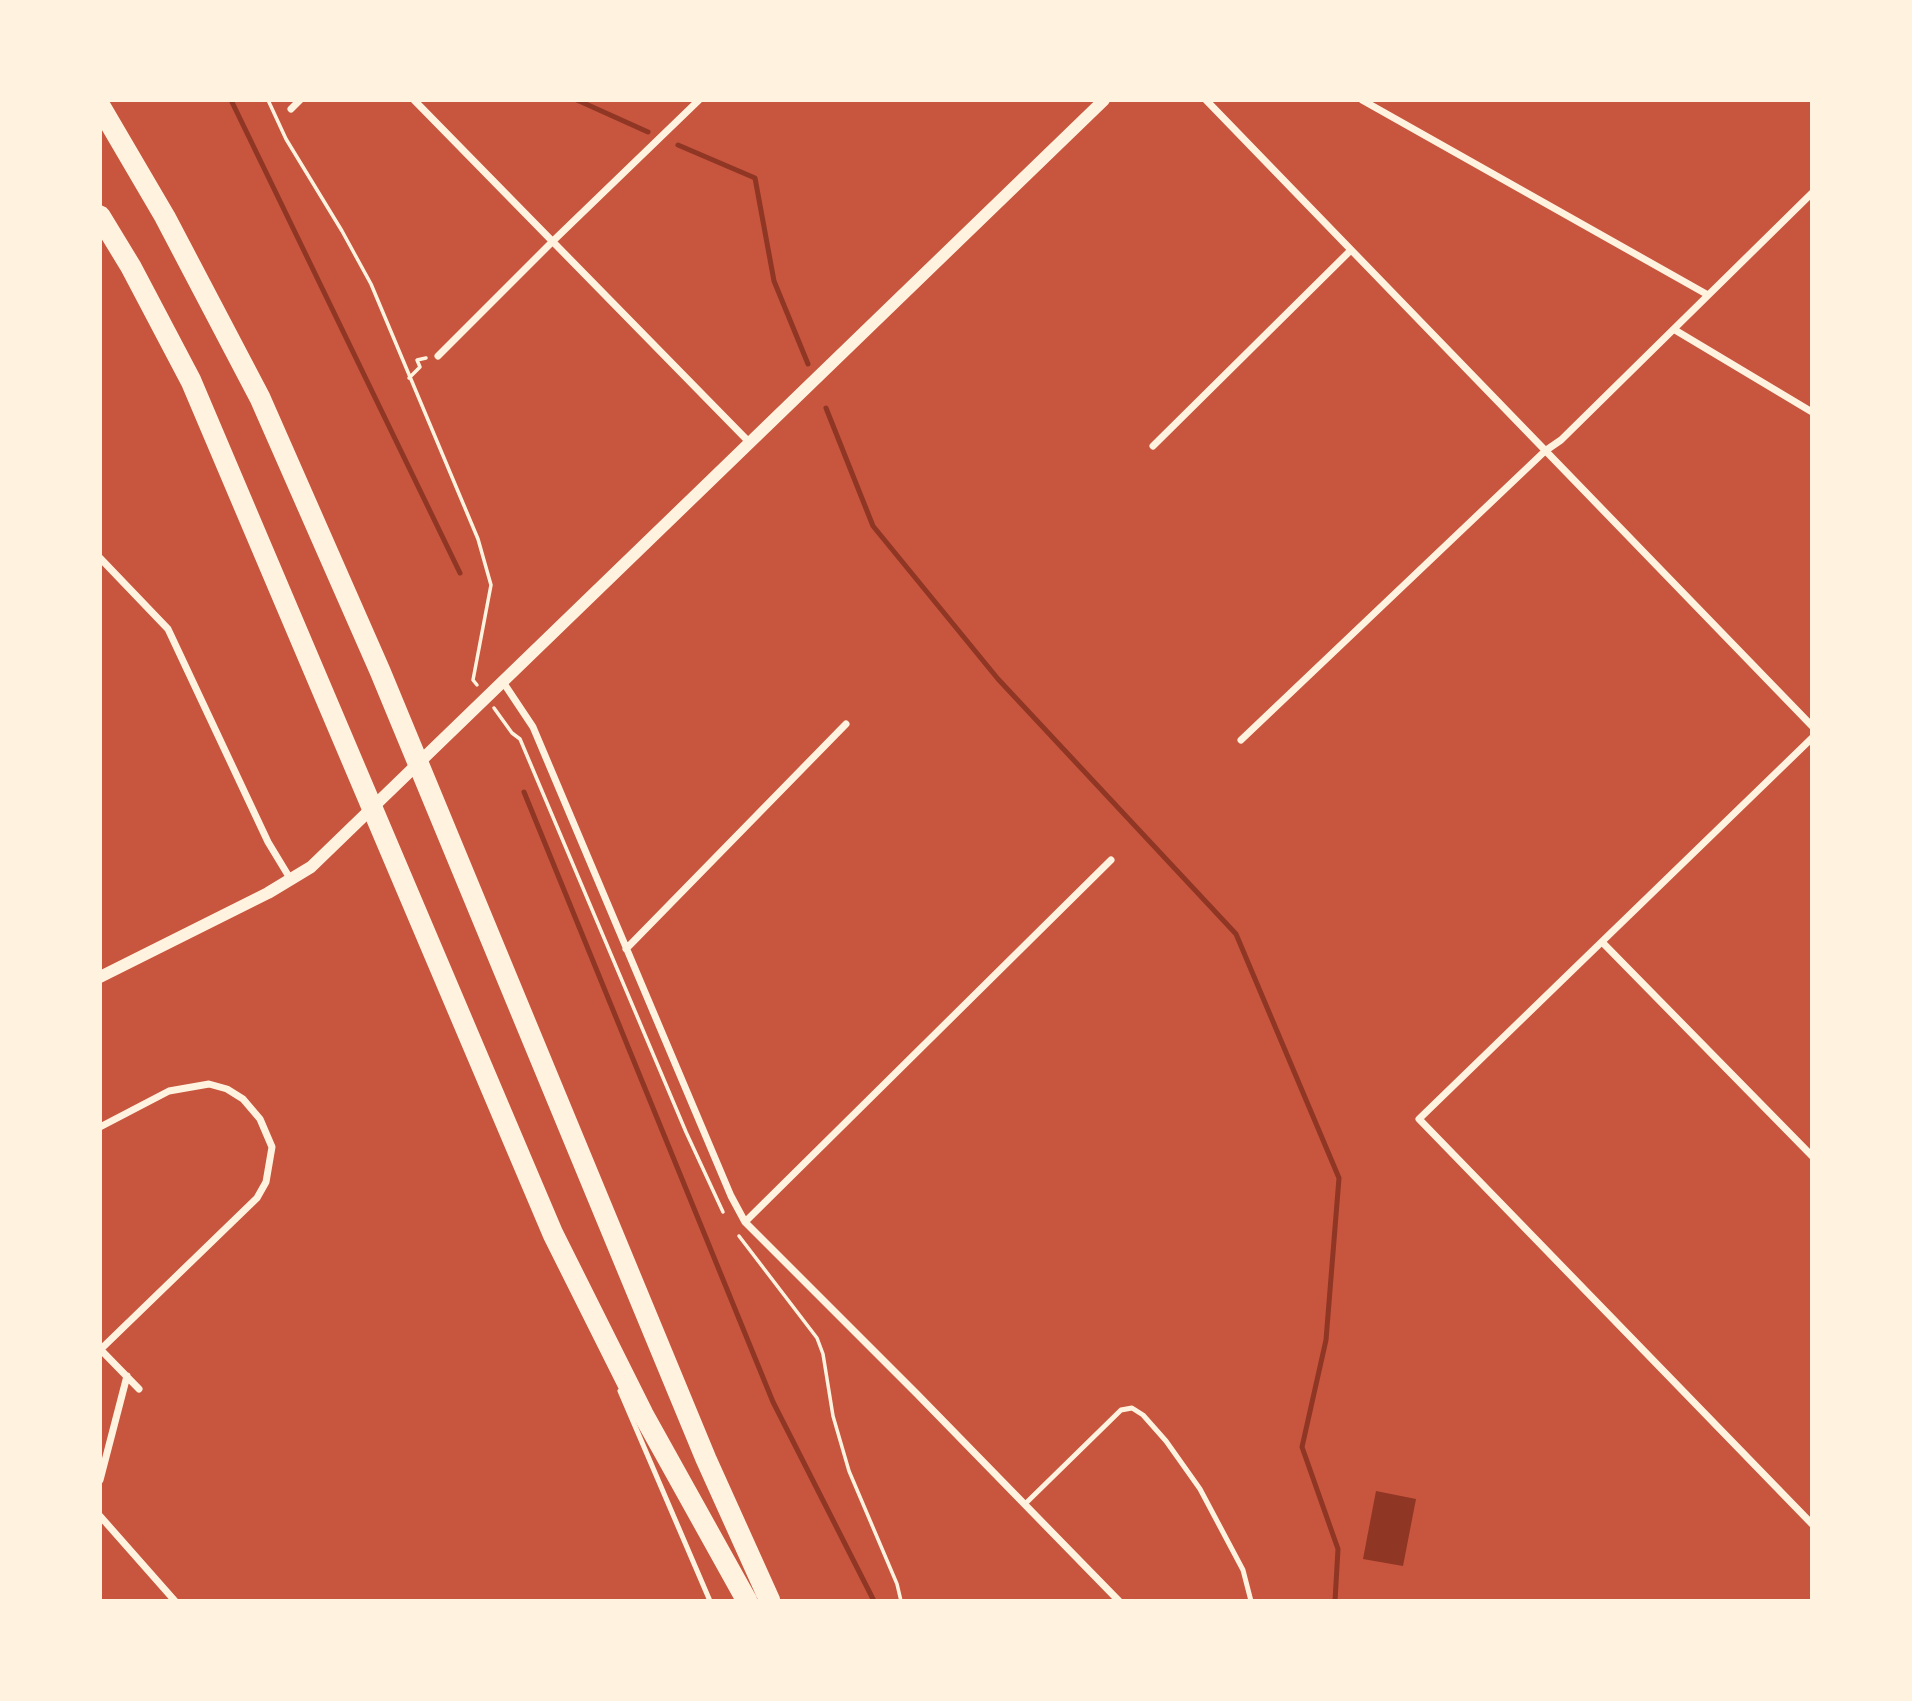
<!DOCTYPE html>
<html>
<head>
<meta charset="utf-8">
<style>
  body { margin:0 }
  #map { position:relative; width:1912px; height:1701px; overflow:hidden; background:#c8553d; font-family:"Golos Text",sans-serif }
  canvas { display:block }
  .frame { position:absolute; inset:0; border:102px solid #fff3e0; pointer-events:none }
</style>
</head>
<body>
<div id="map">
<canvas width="1912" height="1701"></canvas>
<div class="frame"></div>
</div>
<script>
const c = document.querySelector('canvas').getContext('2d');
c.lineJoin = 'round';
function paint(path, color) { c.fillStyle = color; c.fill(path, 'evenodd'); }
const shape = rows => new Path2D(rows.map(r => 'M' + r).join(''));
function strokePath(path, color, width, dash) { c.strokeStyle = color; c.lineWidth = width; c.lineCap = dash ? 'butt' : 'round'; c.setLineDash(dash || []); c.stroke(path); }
paint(shape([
  [1376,1491,1416,1499,1403,1566,1363,1559]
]), '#8f3625');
strokePath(shape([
  [231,100,460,573],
  [577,100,648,132],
  [678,145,755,178,774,281,808,364],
  [826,408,873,526,998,679,1236,934,1339,1178,1326,1340,1302,1447,1338,1549,1335,1601],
  [524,792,773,1402,874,1601]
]), '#8f3625', 5);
strokePath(shape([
  [268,100,286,139,342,231,371,284,478,539,491,585,473,680,477,685],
  [409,378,420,367,417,360,426,358],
  [494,708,512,733,520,739,686,1132,723,1212],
  [739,1236,817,1338,823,1354,833,1416,849,1471,897,1584,901,1601]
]), '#fff3e0', 3.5);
strokePath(shape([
  [620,1391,710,1601],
  [1025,1504,1121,1410,1132,1408,1143,1415,1166,1441,1200,1489,1243,1570,1251,1601]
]), '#fff3e0', 5);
strokePath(shape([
  [414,100,750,443],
  [1206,100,1812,726],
  [1362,100,1708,295],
  [291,109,300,100],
  [1675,330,1812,412],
  [438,356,552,242,699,100],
  [1153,446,1351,250],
  [100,558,168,629,268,842,291,880],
  [503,682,533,727,731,1196,745,1222,917,1394,1119,1601],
  [1812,738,1419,1119,1812,1524],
  [1241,740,1545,451,1561,440,1812,193],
  [1602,942,1812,1156],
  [626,949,846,724],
  [100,1127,169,1091,209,1084,227,1089,243,1099,260,1119,272,1147,266,1182,257,1198,100,1350],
  [745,1222,1111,860],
  [100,1349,139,1389],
  [100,1480,127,1376],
  [100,1516,175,1601]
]), '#fff3e0', 7);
strokePath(shape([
  [100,977,268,893,311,867,1104,100]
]), '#fff3e0', 12);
strokePath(shape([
  [100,106,165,217,260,398,380,671,706,1459,770,1601],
  [100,216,131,267,191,381,553,1234,643,1414,747,1601]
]), '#fff3e0', 21);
</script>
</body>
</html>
